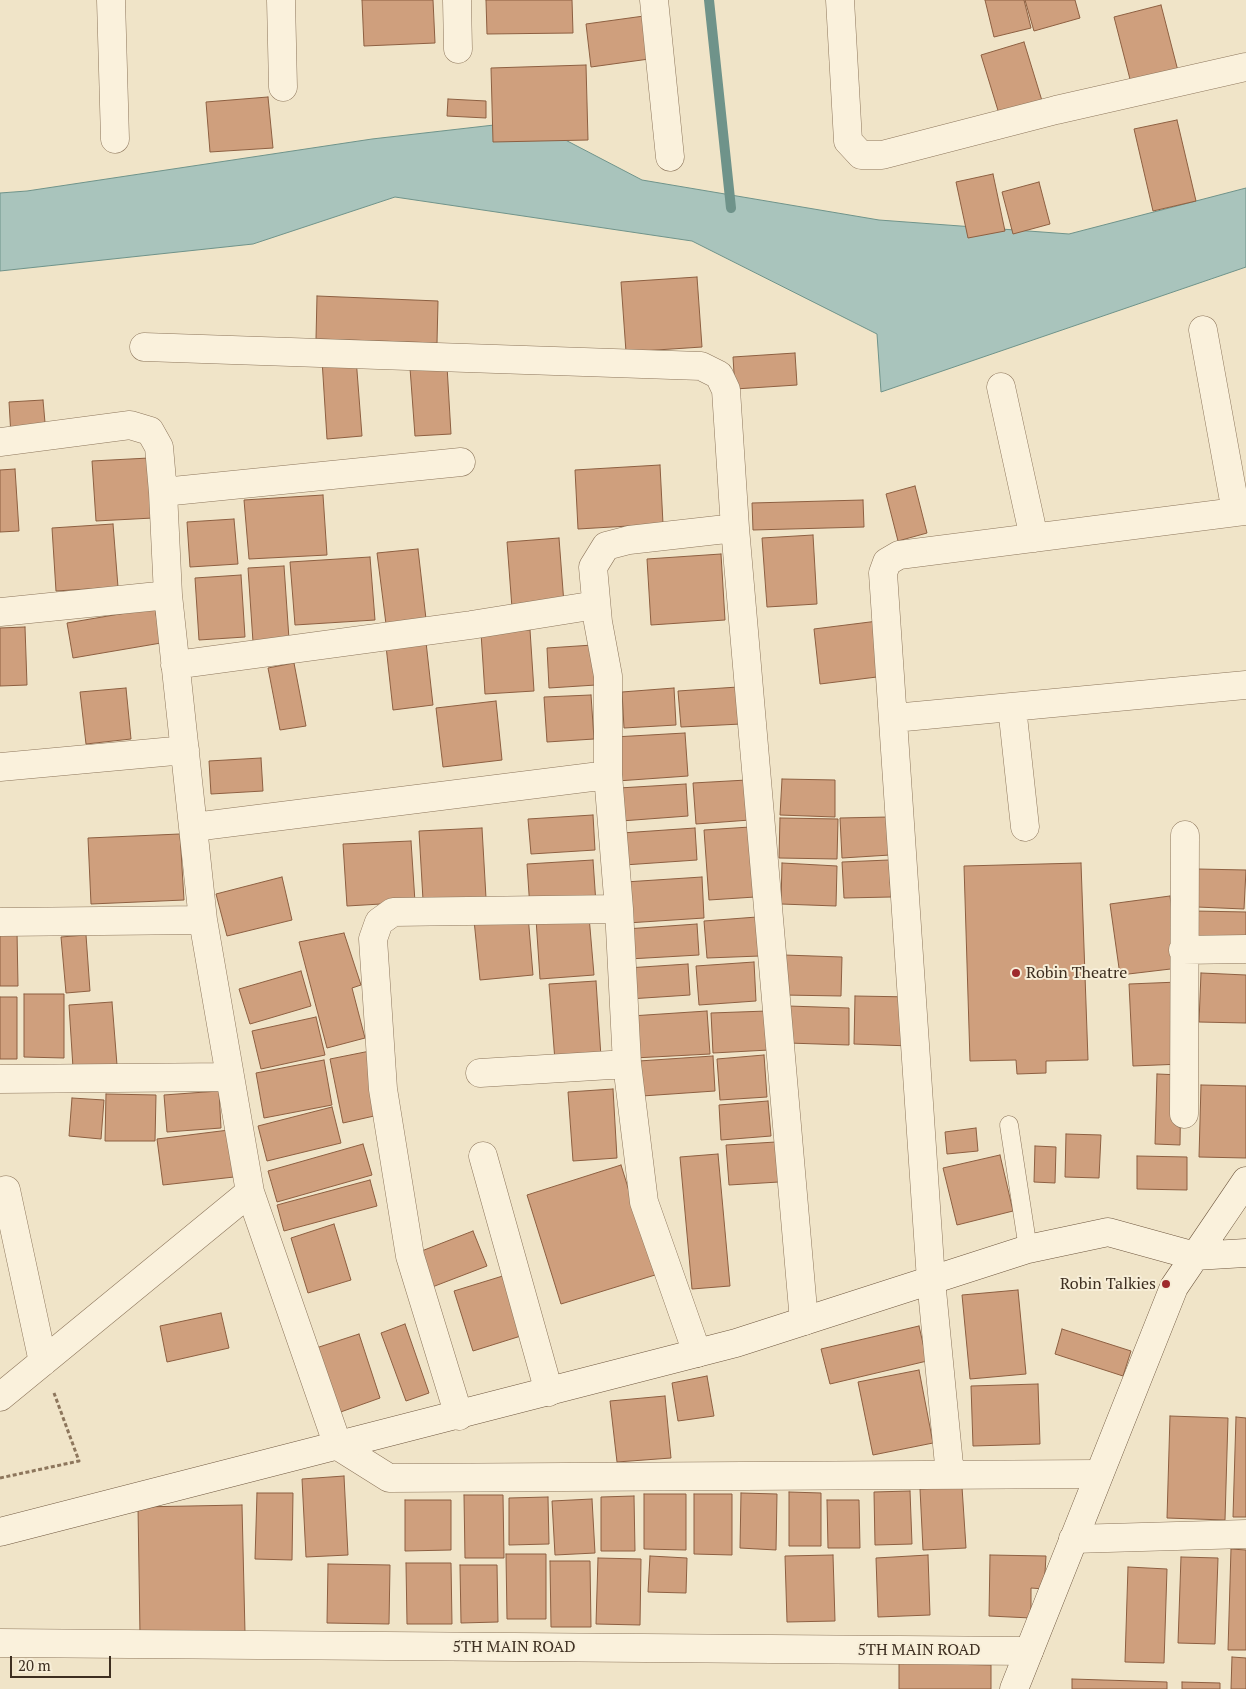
<!DOCTYPE html>
<html>
<head>
<meta charset="utf-8">
<style>
  body { margin:0 }
  #map { position:relative; width:1246px; height:1689px; overflow:hidden; background:#f0e4c8; font-family:"PT Serif",serif }
  canvas { display:block }
  .scale { position:absolute; left:10px; top:1656px; width:101px; height:22px; box-sizing:border-box; border:2px solid #3d2e20; border-top:0; padding-left:6px; font-size:15px; line-height:18px; white-space:nowrap; color:#3d2e20; -webkit-text-stroke:4px #f7eed8; paint-order:stroke }
</style>
</head>
<body>
<div id="map">
<canvas width="1246" height="1689"></canvas>
<div class="scale">20 m</div>
</div>
<script>
const c = document.querySelector('canvas').getContext('2d');
c.lineJoin = 'round';
function paint(path, color) { c.fillStyle = color; c.fill(path, 'evenodd'); }
const shape = rows => new Path2D(rows.map(r => 'M' + r).join(''));
function strokePath(path, color, width, dash) { c.strokeStyle = color; c.lineWidth = width; c.lineCap = dash ? 'butt' : 'round'; c.setLineDash(dash || []); c.stroke(path); }
function write(font, color, halo, rows, align = 'center') {
  c.font = font + ' "PT Serif",serif'; c.lineWidth = 4; c.setLineDash([]); c.textBaseline = 'middle'; c.strokeStyle = halo; c.fillStyle = color; for (const [text, x, y, turn = 0] of rows) {
    c.save(); c.translate(x, y); c.rotate((+turn || 0) * Math.PI / 180); c.textAlign = isNaN(turn) ? turn : align; if (halo) c.strokeText(text, 0, 0); c.fillText(text, 0, 0); c.restore();
  }
}
const water = shape([
  [529,121,642,180,879,220,1069,234,1246,188,1246,267,881,392,877,334,692,241,395,197,253,244,0,271,0,193,27,191,372,139,529,121]
]);
paint(water, '#a9c4bc');
strokePath(water, '#6f938a', 1);
strokePath(shape([
  [709,0,731,208]
]), '#6f938a', 10);
const building = shape([
  [362,0,433,0,435,43,364,46,362,0],
  [486,0,572,0,573,33,487,34,486,0],
  [985,0,1024,0,1031,28,994,37,985,0],
  [1025,0,1075,0,1080,18,1034,31,1025,0],
  [1161,5,1178,71,1131,83,1114,17,1161,5],
  [644,16,649,59,591,67,586,24,644,16],
  [1024,42,1043,104,1000,117,981,55,1024,42],
  [586,65,588,140,493,142,491,68,586,65],
  [268,97,273,148,210,152,206,102,268,97],
  [448,99,486,101,486,118,447,116,448,99],
  [1177,120,1196,201,1153,211,1134,129,1177,120],
  [993,174,1005,231,968,238,956,182,993,174],
  [1039,182,1050,224,1013,234,1002,192,1039,182],
  [697,277,702,347,626,352,621,282,697,277],
  [317,296,438,301,437,343,316,339,317,296],
  [795,353,797,385,735,389,733,357,795,353],
  [356,358,362,436,327,439,322,360,356,358],
  [447,366,451,434,415,436,410,368,447,366],
  [43,400,46,434,11,436,9,402,43,400],
  [149,458,153,518,96,521,92,461,149,458],
  [660,465,663,524,578,529,575,470,660,465],
  [15,469,19,531,0,532,0,470,15,469],
  [915,486,927,533,898,541,886,494,915,486],
  [323,495,327,555,249,559,244,500,323,495],
  [863,500,864,527,753,530,752,503,863,500],
  [234,519,238,564,190,567,187,522,234,519],
  [113,524,118,587,56,591,52,528,113,524],
  [813,535,817,604,767,607,762,538,813,535],
  [559,538,564,604,512,608,507,542,559,538],
  [418,549,426,619,386,624,377,553,418,549],
  [721,554,725,620,651,625,647,559,721,554],
  [370,557,375,620,295,625,290,562,370,557],
  [284,566,289,639,253,642,248,568,284,566],
  [241,575,245,637,199,640,195,578,241,575],
  [155,608,161,643,73,658,67,623,155,608],
  [878,621,885,676,820,684,814,629,878,621],
  [25,627,27,685,0,686,0,628,25,627],
  [530,630,534,691,485,694,481,633,530,630],
  [426,642,433,705,393,710,386,646,426,642],
  [593,645,596,685,549,688,547,648,593,645],
  [294,663,306,726,280,730,268,668,294,663],
  [738,687,741,724,681,727,678,691,738,687],
  [126,688,131,739,86,744,80,692,126,688],
  [674,688,676,725,624,728,622,692,674,688],
  [591,695,594,739,547,742,544,697,591,695],
  [496,701,502,760,443,767,436,708,496,701],
  [685,733,688,776,617,781,614,737,685,733],
  [261,758,263,791,211,794,209,761,261,758],
  [782,779,835,780,835,817,780,815,782,779],
  [747,780,750,820,696,824,693,783,747,780],
  [686,784,688,816,621,821,619,788,686,784],
  [593,815,595,850,531,854,528,819,593,815],
  [889,817,890,855,842,858,840,818,889,817],
  [780,818,838,819,837,859,779,858,780,818],
  [750,827,755,897,709,900,704,830,750,827],
  [482,828,486,898,423,900,419,831,482,828],
  [695,828,697,860,624,865,622,833,695,828],
  [180,834,184,900,91,904,88,838,180,834],
  [411,841,415,902,347,906,343,844,411,841],
  [593,860,596,904,530,909,527,864,593,860],
  [889,860,891,897,844,898,842,862,889,860],
  [782,863,837,866,836,906,781,904,782,863],
  [1081,863,1088,1060,1046,1061,1046,1073,1017,1074,1016,1060,970,1061,964,866,1081,863],
  [1197,869,1246,870,1244,909,1197,907,1197,869],
  [282,877,292,920,227,936,216,894,282,877],
  [702,877,704,918,627,923,625,882,702,877],
  [1170,896,1179,968,1120,975,1110,904,1170,896],
  [1194,911,1246,912,1246,941,1193,939,1194,911],
  [528,915,533,975,480,980,474,920,528,915],
  [589,916,594,975,540,979,536,919,589,916],
  [757,917,760,956,707,958,704,921,757,917],
  [697,924,699,955,629,959,626,929,697,924],
  [0,931,17,931,18,986,0,986,0,931],
  [344,933,361,985,352,988,365,1038,327,1048,299,942,344,933],
  [86,935,90,991,66,993,61,937,86,935],
  [784,955,842,957,841,996,783,995,784,955],
  [754,962,756,1001,699,1005,696,966,754,962],
  [688,964,690,995,629,999,627,968,688,964],
  [301,971,311,1006,250,1024,239,989,301,971],
  [1201,973,1246,975,1246,1023,1199,1022,1201,973],
  [596,981,601,1057,555,1061,549,984,596,981],
  [1179,982,1182,1064,1133,1066,1129,984,1179,982],
  [24,994,64,994,64,1058,24,1057,24,994],
  [855,996,912,997,911,1046,854,1044,855,996],
  [0,997,17,997,17,1059,0,1059,0,997],
  [112,1002,117,1065,73,1068,69,1005,112,1002],
  [788,1006,849,1008,849,1045,788,1043,788,1006],
  [707,1011,710,1054,634,1058,631,1016,707,1011],
  [767,1011,769,1050,713,1053,711,1013,767,1011],
  [316,1017,325,1055,261,1069,252,1031,316,1017],
  [370,1051,383,1114,343,1123,330,1059,370,1051],
  [764,1055,767,1097,720,1100,717,1059,764,1055],
  [713,1056,715,1091,642,1096,639,1061,713,1056],
  [324,1060,332,1105,264,1118,256,1073,324,1060],
  [1157,1074,1181,1075,1180,1145,1155,1144,1157,1074],
  [1201,1085,1246,1086,1246,1158,1199,1157,1201,1085],
  [613,1089,617,1158,573,1161,568,1092,613,1089],
  [219,1091,221,1128,167,1132,164,1095,219,1091],
  [106,1094,156,1095,155,1141,105,1141,106,1094],
  [72,1098,104,1100,101,1139,69,1136,72,1098],
  [768,1101,771,1136,721,1140,719,1105,768,1101],
  [332,1107,341,1143,267,1161,258,1126,332,1107],
  [976,1128,978,1151,947,1154,945,1132,976,1128],
  [229,1130,234,1177,163,1185,157,1139,229,1130],
  [1066,1134,1101,1135,1099,1178,1065,1177,1066,1134],
  [776,1142,779,1182,729,1185,726,1145,776,1142],
  [363,1144,372,1175,277,1202,268,1171,363,1144],
  [1035,1146,1056,1147,1055,1183,1034,1182,1035,1146],
  [718,1154,730,1286,692,1289,680,1157,718,1154],
  [1000,1155,1013,1211,957,1225,943,1168,1000,1155],
  [1137,1156,1187,1157,1187,1190,1137,1189,1137,1156],
  [621,1165,655,1275,561,1304,527,1195,621,1165],
  [370,1180,377,1206,284,1231,277,1205,370,1180],
  [334,1224,351,1280,308,1293,291,1238,334,1224],
  [473,1231,487,1266,427,1289,414,1254,473,1231],
  [506,1275,524,1335,473,1351,454,1291,506,1275],
  [1018,1290,1026,1374,970,1379,962,1295,1018,1290],
  [221,1313,229,1348,167,1362,160,1326,221,1313],
  [405,1324,429,1393,406,1401,381,1333,405,1324],
  [919,1326,927,1361,830,1384,821,1349,919,1326],
  [1062,1329,1131,1351,1123,1376,1055,1354,1062,1329],
  [359,1334,380,1398,335,1414,313,1349,359,1334],
  [919,1370,933,1443,873,1455,858,1382,919,1370],
  [707,1376,714,1416,678,1421,672,1383,707,1376],
  [1038,1384,1040,1444,973,1446,971,1386,1038,1384],
  [665,1396,671,1458,617,1462,610,1401,665,1396],
  [1170,1416,1228,1418,1225,1520,1167,1518,1170,1416],
  [1236,1417,1246,1418,1246,1517,1233,1517,1236,1417],
  [344,1476,348,1555,306,1557,302,1479,344,1476],
  [962,1487,966,1548,923,1550,920,1489,962,1487],
  [910,1491,912,1544,875,1545,874,1492,910,1491],
  [789,1492,821,1493,821,1546,789,1546,789,1492],
  [257,1493,293,1493,292,1560,255,1559,257,1493],
  [741,1493,777,1494,776,1550,740,1548,741,1493],
  [644,1494,686,1494,686,1550,644,1549,644,1494],
  [694,1494,732,1494,732,1555,694,1554,694,1494],
  [464,1495,503,1495,504,1558,465,1558,464,1495],
  [634,1496,635,1551,601,1551,601,1497,634,1496],
  [548,1497,549,1544,509,1545,509,1498,548,1497],
  [592,1499,595,1553,555,1555,552,1501,592,1499],
  [405,1500,451,1500,451,1550,405,1551,405,1500],
  [827,1500,859,1500,860,1548,828,1548,827,1500],
  [242,1505,245,1633,140,1635,138,1507,242,1505],
  [1231,1549,1246,1550,1246,1650,1228,1650,1231,1549],
  [506,1554,546,1554,546,1619,507,1619,506,1554],
  [833,1555,835,1621,787,1622,785,1556,833,1555],
  [928,1555,930,1615,878,1617,876,1558,928,1555],
  [990,1555,1046,1556,1044,1589,1031,1588,1031,1618,989,1616,990,1555],
  [650,1556,687,1558,686,1593,648,1592,650,1556],
  [1181,1557,1218,1558,1215,1644,1178,1643,1181,1557],
  [598,1558,641,1559,640,1625,596,1624,598,1558],
  [550,1561,590,1561,591,1627,551,1627,550,1561],
  [406,1563,451,1563,452,1624,407,1624,406,1563],
  [328,1564,390,1565,389,1624,327,1623,328,1564],
  [460,1565,497,1565,498,1622,461,1623,460,1565],
  [1128,1567,1167,1569,1164,1663,1125,1662,1128,1567],
  [1232,1657,1246,1658,1246,1689,1231,1689,1232,1657],
  [899,1663,991,1665,991,1689,899,1689,899,1663],
  [1072,1679,1167,1682,1167,1689,1072,1689,1072,1679],
  [1182,1682,1220,1683,1220,1689,1182,1689,1182,1682]
]);
paint(building, '#cf9f7d');
strokePath(building, '#8d5f41', 1);
const lane = shape([
  [1009,1125,1028,1249]
]);
const street = shape([
  [111,0,115,139],
  [281,0,283,87],
  [457,0,458,49],
  [654,0,670,157],
  [840,0,848,141,861,155,882,155,1056,110,1246,67],
  [1203,330,1236,512,1246,511],
  [144,347,701,366,719,375,726,390,735,528,804,1321],
  [1001,387,1034,538],
  [0,442,130,425,150,431,159,447,163,492],
  [0,612,168,595],
  [175,665,471,625,596,605],
  [1012,707,1025,827],
  [894,718,1246,685],
  [0,767,185,750],
  [608,775,608,676,598,622,593,567,606,546,629,540,735,528],
  [194,827,608,775,619,909,627,1064,644,1202,697,1353],
  [0,922,203,920],
  [1183,950,1246,949],
  [480,1073,627,1064],
  [0,1079,230,1077],
  [1184,1114,1185,835],
  [483,1156,549,1392],
  [6,1190,43,1362],
  [250,1192,203,920,168,595,163,492,461,462],
  [0,1397,250,1192,338,1446,389,1478,1099,1474],
  [459,1416,410,1256,383,1089,373,939,379,922,393,912,619,909],
  [950,1475,931,1280,883,573,887,562,899,555,1236,512],
  [1073,1539,1246,1534],
  [0,1643,1029,1651]
]);
const secondary = shape([
  [0,1532,736,1343,1028,1249,1108,1232,1195,1256,1246,1253],
  [1014,1689,1174,1287,1246,1181]
]);
strokePath(lane, '#8d765c', 19);
strokePath(street, '#8d765c', 29);
strokePath(secondary, '#6f573f', 29);
strokePath(shape([
  [0,1478,79,1461,54,1393]
]), '#8d765c', 3, [4, 2.5]);
strokePath(lane, '#faf1dc', 18);
strokePath(street, '#faf1dc', 28);
strokePath(secondary, '#faf1dc', 28);
for (const [x, y, r, color] of [
  [1016,973,5,"#9e2a2b"],
  [1166,1284,5,"#9e2a2b"]
]) { const dot = new Path2D(); dot.arc(x, y, r, 0, 2 * Math.PI); c.fillStyle = color; c.fill(dot); strokePath(dot, '#f7eed8', 2); }
write('16px', '#3d2e20', '#f7eed8', [
  ["Robin Theatre",1026,973],
  ["Robin Talkies",1156,1284,"right"]
], 'left');
write('16px', '#3d2e20', '#f7eed8', [
  ["5TH MAIN ROAD",514,1647],
  ["5TH MAIN ROAD",919,1650]
]);
</script>
</body>
</html>
